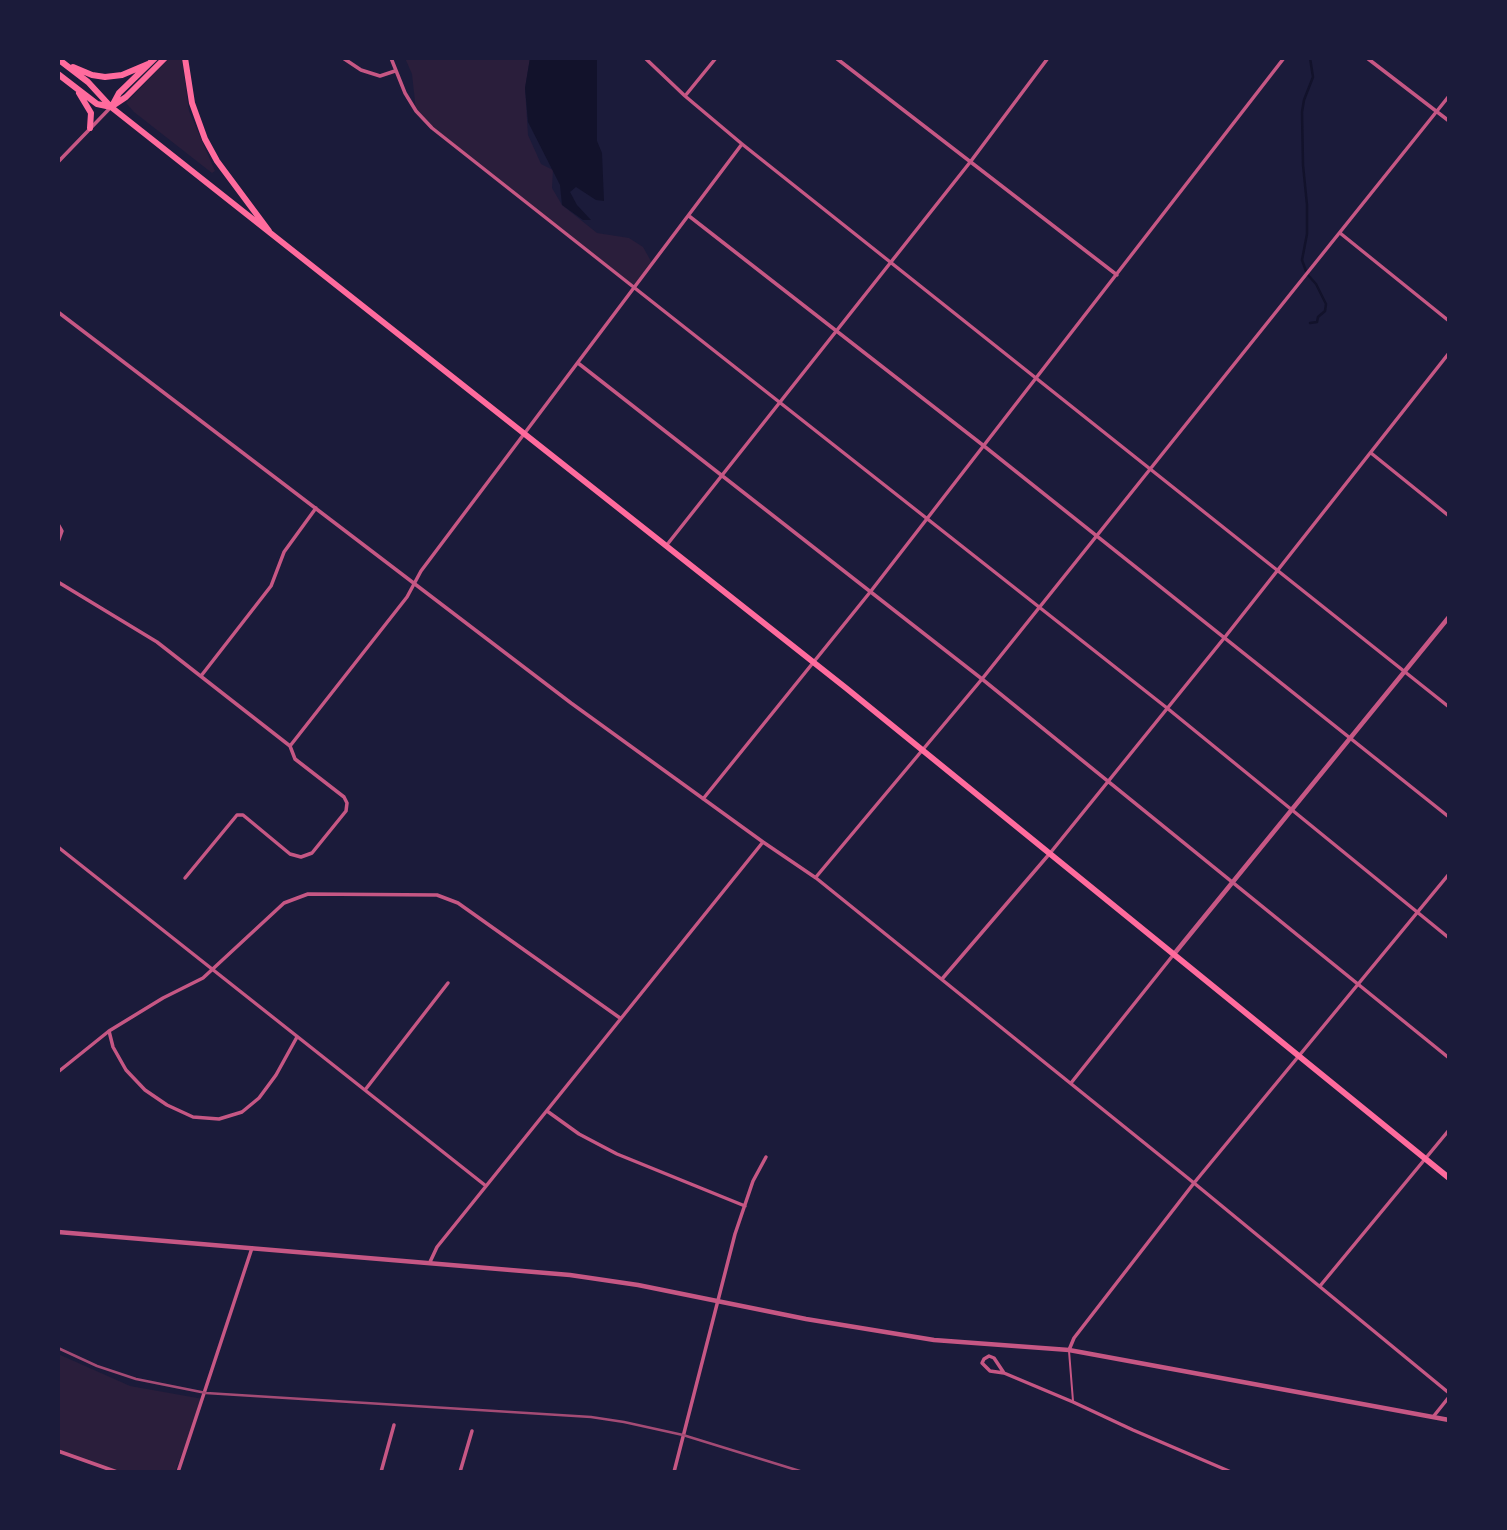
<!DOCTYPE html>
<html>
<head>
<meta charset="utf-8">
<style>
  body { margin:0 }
  #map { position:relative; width:1507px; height:1530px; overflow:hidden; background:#1b1b3a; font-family:Montserrat,sans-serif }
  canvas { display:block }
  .frame { position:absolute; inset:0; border:60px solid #1b1b3a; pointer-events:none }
</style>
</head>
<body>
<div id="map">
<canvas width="1507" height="1530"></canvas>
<div class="frame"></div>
</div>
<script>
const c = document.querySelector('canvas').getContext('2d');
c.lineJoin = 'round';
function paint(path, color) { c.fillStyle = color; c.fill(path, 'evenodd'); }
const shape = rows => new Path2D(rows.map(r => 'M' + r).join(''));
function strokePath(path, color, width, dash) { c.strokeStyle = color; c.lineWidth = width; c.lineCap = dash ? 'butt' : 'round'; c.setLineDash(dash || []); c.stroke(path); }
paint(shape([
  [169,58,182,58,189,111,215,171,212,173,134,112,126,103],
  [405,58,530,58,525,88,528,135,541,164,553,170,552,188,562,205,597,233,629,238,643,247,652,263,634,288,432,128,416,111,412,74],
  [58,1354,130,1386,203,1399,175,1472,118,1472,58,1451]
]), '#2a1e3b');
paint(shape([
  [530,58,597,58,597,141,602,153,604,201,596,200,576,187,570,192,577,205,591,220,583,220,562,205,560,185,528,122,525,88]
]), '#12122b');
strokePath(shape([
  [1310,323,1317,322,1318,317,1325,311,1326,304,1316,284,1307,274,1302,260,1307,234,1307,205,1303,165,1302,112,1304,100,1313,77,1310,58]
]), '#12122b', 2.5);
strokePath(shape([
  [1069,1351,1073,1401]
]), '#c65784', 2);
strokePath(shape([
  [343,58,361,70,380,76,395,71],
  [391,58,405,93,416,111,432,128,1167,708,1449,938],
  [645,58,685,96,742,144,1449,707],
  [836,58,1117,275],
  [1367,58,1449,121],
  [685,96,716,58],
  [58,162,111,107],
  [689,216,984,446,1449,817],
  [1340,233,1449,321],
  [58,312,571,703,763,842,816,878,1194,1183,1449,1393],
  [578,363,982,679,1449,1058],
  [1371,453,1449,516],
  [58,524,62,531,58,542],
  [666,546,971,161,1048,58],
  [58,582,157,642,290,746,295,759,344,797,347,803,346,811,312,853,301,857,290,854,243,815,237,815,185,878],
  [201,676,271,586,284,552,316,508],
  [290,746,407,597,421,571,742,144],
  [703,799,871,591,1284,58],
  [58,847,486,1186],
  [816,877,982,679,1449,96],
  [942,979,1051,852,1225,637,1449,353],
  [109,1031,113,1047,126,1070,145,1090,167,1105,193,1117,219,1119,242,1112,259,1098,276,1075,297,1037],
  [58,1072,109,1031,163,998,203,978,284,903,308,894,437,895,458,903,620,1018],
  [1071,1083,1174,954],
  [365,1090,448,983],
  [547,1111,579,1134,617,1154,745,1206],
  [430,1262,437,1247,763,842],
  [1320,1286,1449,1130],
  [1069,1350,1074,1338,1194,1183,1449,874],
  [1004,1373,994,1358,989,1356,984,1359,982,1363,990,1371,1004,1373,1073,1402,1133,1430,1231,1472],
  [1433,1417,1449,1397],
  [58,1451,117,1472],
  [178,1472,252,1248],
  [381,1472,394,1425],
  [460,1472,472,1431],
  [674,1472,735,1234,753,1181,766,1157]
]), '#c65784', 3.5);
strokePath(shape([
  [1174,954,1449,617],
  [58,1232,570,1275,638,1285,806,1319,934,1340,1069,1350,1449,1420]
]), '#c65784', 4.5);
strokePath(shape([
  [185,58,192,103,205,139,217,161,269,231],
  [58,59,88,82,111,107,846,688,1449,1178],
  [73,67,92,75,105,77,122,75,148,64],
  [58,74,97,104,111,107],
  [79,93,91,113,90,128],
  [112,106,119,93,155,58],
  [111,107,126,97,165,58]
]), '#ff6b9d', 6);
strokePath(shape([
  [58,1348,97,1366,136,1379,206,1393,591,1417,624,1422,683,1435,803,1472]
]), '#a44b75', 2.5);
</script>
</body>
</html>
